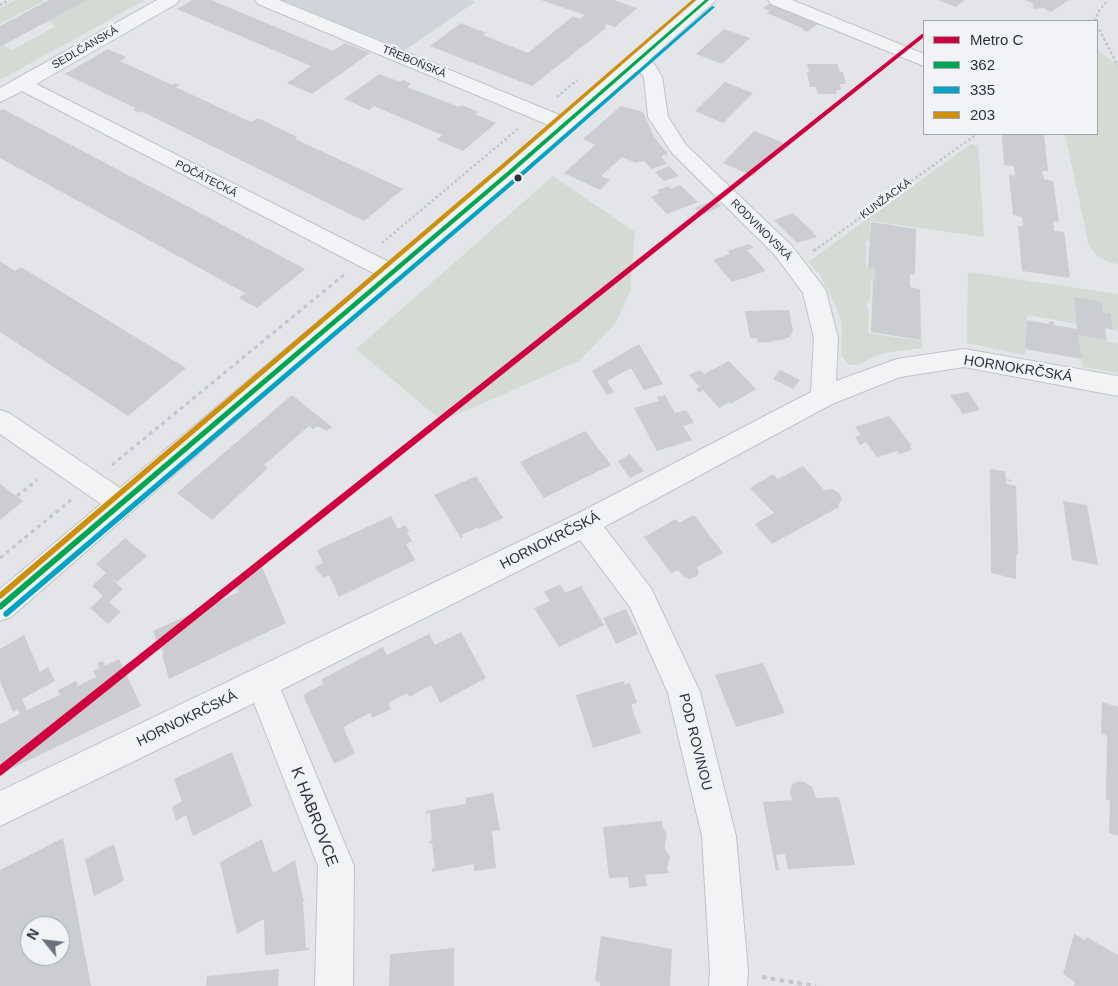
<!DOCTYPE html>
<html>
<head>
<meta charset="utf-8">
<style>
  body { margin:0 }
  #map { position:relative; width:1118px; height:986px; overflow:hidden; background:#e3e5e8; font-family:Helvetica,sans-serif }
  canvas { display:block }
  .legend { position:absolute; left:923px; top:20px; width:175px; height:115px; box-sizing:border-box; background:#f1f3f6; border:1px solid #a2a5ad; margin:0; padding:6px 9px; list-style:none; font-size:15px; color:#2b313f }
  .legend li { display:flex; align-items:center; gap:10px; height:25px }
  .legend b { width:25px; border:1px solid #a2a5ad }
  .north { position:absolute; left:20px; top:916px; width:50px; height:50px; box-sizing:border-box; background:#f1f3f6; border:1px solid #a2a5ad; border-radius:50%; rotate:299deg; font-size:14px; font-weight:700; line-height:20px; text-align:center; color:#2b313f }
  .north::after { content:''; display:block; margin:auto; width:18px; height:22px; background:#6b707a; clip-path:polygon(50% 0,100% 100%,50% 72%,0 100%) }
</style>
</head>
<body>
<div id="map">
<canvas width="1118" height="986"></canvas>
<ul class="legend">
<li><b style="height:6px;background:#cf003d"></b>Metro C</li>
<li><b style="height:6px;background:#00a651"></b>362</li>
<li><b style="height:6px;background:#02a3c7"></b>335</li>
<li><b style="height:6px;background:#ce8f0d"></b>203</li>
</ul>
<div class="north">N</div>
</div>
<script>
const c = document.querySelector('canvas').getContext('2d');
c.lineJoin = 'round';
function paint(path, color) { c.fillStyle = color; c.fill(path, 'evenodd'); }
const shape = rows => new Path2D(rows.map(r => 'M' + r).join(''));
function strokePath(path, color, width, dash) { c.strokeStyle = color; c.lineWidth = width; c.lineCap = dash ? 'butt' : 'round'; c.setLineDash(dash || []); c.stroke(path); }
function write(font, color, halo, rows, align = 'center') {
  c.font = font + ' Helvetica,sans-serif'; c.lineWidth = 4.5; c.setLineDash([]); c.textBaseline = 'middle'; c.strokeStyle = halo; c.fillStyle = color; for (const [text, x, y, turn = 0] of rows) {
    c.save(); c.translate(x, y); c.rotate((+turn || 0) * Math.PI / 180); c.textAlign = isNaN(turn) ? turn : align; if (halo) c.strokeText(text, 0, 0); c.fillText(text, 0, 0); c.restore();
  }
}
paint(shape([
  [280,0,471,0,475,2,405,50]
]), '#d2d4db');
paint(shape([
  [16,0,46,0,0,24,0,8],
  [87,0,145,0,0,80,0,47,3,45,12,50,56,26,48,21],
  [1098,50,1113,62,1118,62,1118,264,1109,262,1098,257,1089,246,1065,134,1097,134,1097,51],
  [971,144,978,145,984,237,870,221,870,241,866,241,866,267,875,268,875,282,871,281,870,301,867,301,867,310,869,310,868,333,922,341,922,348,883,353,857,365,850,365,841,356,842,324,836,306,818,272,808,262],
  [553,176,635,232,630,291,616,323,579,361,442,421,356,349],
  [968,272,1118,294,1118,333,1117,330,1113,330,1111,313,1103,312,1101,301,1074,297,1077,324,1027,315,1025,355,967,343],
  [1078,335,1107,340,1108,342,1118,344,1118,373,1083,367]
]), '#d3dbd4');
paint(shape([
  [49,0,87,0,0,47,0,26],
  [192,0,211,0,333,51,345,43,370,53,312,94,287,83,311,66,177,9],
  [541,0,614,0,637,8,615,27,607,24,604,27,606,28,532,86,430,46,461,23,486,33,483,35,528,53,573,16,580,19,585,15],
  [938,0,965,0,956,7],
  [1025,0,1069,0,1051,12,1043,8,1034,9,1032,6,1034,4],
  [770,3,818,24,807,32,802,30,804,29,767,13,770,11,763,8],
  [724,29,750,38,722,64,696,54],
  [108,49,126,57,120,61,172,85,175,83,180,85,175,87,251,122,258,118,297,137,295,139,403,189,364,221,141,111,139,113,133,110,135,108,65,74],
  [807,64,837,64,840,72,843,72,846,84,840,84,841,90,836,90,837,94,818,94,816,87,810,87,807,72,809,72],
  [379,74,400,82,403,80,411,84,407,87,459,107,462,105,478,112,475,114,496,123,463,151,437,140,442,135,374,106,369,110,344,99],
  [725,82,753,93,723,123,695,111],
  [621,106,643,112,654,137,668,154,661,156,667,164,651,169,644,161,636,163,622,157,601,176,610,180,600,190,564,173,595,145,583,139],
  [3,109,202,214,305,269,257,308,239,298,245,293,0,158,0,111],
  [754,131,784,143,753,176,723,163],
  [1002,134,1044,134,1048,171,1042,171,1044,179,1053,181,1059,222,1053,221,1054,231,1064,232,1070,278,1022,271,1018,226,1023,226,1022,217,1013,215,1009,175,1015,176,1014,166,1004,165],
  [669,166,679,176,664,181,655,172],
  [680,185,698,202,667,214,651,197,660,193,657,190,668,186,671,189],
  [714,200,721,206,702,215,695,208],
  [793,213,810,229,817,237,797,243,774,220],
  [871,222,916,229,915,275,910,274,910,287,920,289,921,340,871,332,873,281,875,282,875,268,868,268],
  [750,244,753,248,747,250,766,271,732,282,713,260,730,254,727,251],
  [0,261,15,271,21,267,186,368,128,416,0,332],
  [1074,297,1101,301,1103,312,1111,313,1113,330,1105,328,1107,340,1078,335,1082,359,1025,349,1027,320,1049,324,1049,321,1054,322,1054,325,1077,329],
  [789,310,793,331,790,337,782,340,772,341,772,342,758,343,757,338,750,338,745,311],
  [639,344,663,384,644,390,631,368,607,381,614,392,607,395,592,371],
  [729,361,756,389,731,404,730,402,719,408,703,390,699,393,696,389,700,387,689,375,701,370,704,374],
  [780,370,800,380,793,389,773,379],
  [968,392,980,410,963,414,950,395],
  [292,395,332,427,327,431,317,426,313,429,309,426,264,465,268,468,212,520,177,493],
  [665,395,675,413,686,410,694,423,683,426,692,440,657,451,634,408,659,401,657,397],
  [889,416,912,446,910,446,912,450,900,454,897,451,877,457,866,442,860,445,855,437,861,435,855,427],
  [585,431,611,465,544,498,520,462],
  [630,454,644,471,630,478,618,461],
  [803,466,824,490,832,489,839,493,842,499,838,505,839,507,772,544,755,524,774,513,750,488,773,474,778,479],
  [990,469,1005,471,1006,479,1012,480,1012,482,1006,480,1006,484,1016,486,1018,555,1016,555,1016,579,991,573],
  [476,476,503,518,479,529,478,527,461,535,463,537,461,538,434,495],
  [0,484,23,501,0,520],
  [1063,501,1087,505,1098,565,1072,560],
  [694,515,723,553,697,567,699,572,697,576,689,579,684,577,678,570,671,573,644,537,676,519,679,523],
  [391,516,398,529,405,525,409,531,407,533,412,541,406,544,415,560,339,597,329,575,323,578,319,572,318,572,315,567,323,563,317,550],
  [125,538,147,556,117,582,109,576,123,589,109,602,121,612,108,624,90,608,103,596,92,586,106,573,96,564],
  [262,567,286,623,169,679,162,655,164,654,161,646,159,648,153,631,239,592,234,580],
  [560,584,565,593,581,586,604,625,559,647,534,608,550,601,544,592],
  [626,609,638,634,616,644,603,618],
  [461,632,486,678,440,703,431,685,409,697,407,693,388,703,391,709,372,718,370,713,343,727,355,753,334,764,303,695,323,684,322,679,383,647,387,655,429,634,435,645],
  [24,635,40,672,48,667,55,681,22,699,27,710,60,695,58,690,76,681,78,686,96,677,93,671,99,668,98,663,103,661,105,666,119,659,141,706,0,774,0,724,20,714,18,709,13,712,0,681,0,649],
  [763,663,785,713,736,727,715,675],
  [623,681,625,685,630,683,637,703,632,704,632,709,641,733,593,748,576,695],
  [1102,702,1118,707,1118,836,1109,833,1110,801,1106,799,1107,736,1101,733],
  [232,752,252,806,193,836,186,815,176,821,172,807,182,801,174,779],
  [802,781,812,787,816,798,839,797,855,865,788,869,785,854,776,855,779,870,776,871,763,802,792,800,790,793,791,786,794,783],
  [493,793,500,830,492,831,496,868,474,871,474,864,432,872,432,868,435,868,432,843,429,844,429,841,432,840,430,813,426,814,426,811,466,804,466,798],
  [662,821,662,826,667,834,665,844,665,849,670,857,667,868,669,873,645,875,647,886,629,888,628,877,609,878,603,827],
  [63,838,91,986,0,986,0,870],
  [30,926,60,926,60,956,30,956],
  [262,839,273,873,295,860,303,899,306,897,303,901,306,948,309,947,309,950,265,955,264,919,237,934,220,862],
  [114,844,124,881,94,896,85,859],
  [1074,934,1085,940,1086,937,1118,955,1118,986,1074,986,1075,982,1063,974],
  [601,936,672,949,670,986,600,986,600,982,595,981],
  [454,948,454,986,389,986,390,954],
  [279,969,278,986,206,986,207,976]
]), '#cbcdd0');
const minor = shape([
  [157,0,179,0,176,4,36,84,389,262,551,126,258,4,255,0,279,0,562,116,697,0,716,0,649,60,655,65,662,77,668,117,686,145,791,245,822,285,826,291,838,338,836,381,897,359,964,349,1118,376,1118,396,964,367,900,377,832,404,604,527,651,588,700,692,736,836,748,971,747,986,709,986,710,971,702,836,668,693,630,607,580,540,281,690,354,866,353,986,315,986,318,866,254,703,0,826,0,791,575,515,811,392,814,338,803,293,775,255,672,153,648,117,644,77,638,70,11,617,0,621,0,589,101,504,0,434,0,410,9,413,120,488,375,274,22,91,0,102,0,88,157,0],
  [768,0,792,0,924,54,924,66,771,4,768,0]
]);
strokePath(minor, '#c1c3c6', 2);
strokePath(shape([
  [0,5,9,0],
  [1095,21,1098,12,1108,0],
  [1097,25,1118,66],
  [557,97,577,80],
  [382,243,519,128],
  [818,248,977,134]
]), '#c4c6c9', 2.5, [2.5, 2.5]);
strokePath(shape([
  [813,251,820,246],
  [112,465,345,274],
  [17,496,37,480],
  [0,558,71,500]
]), '#c4c6c9', 3, [4, 4]);
strokePath(shape([
  [762,977,816,986]
]), '#c4c6c9', 4, [4.5, 4.5]);
paint(minor, '#f2f3f4');
paint(shape([
  [705,0,709,0,511,174,2,609,0,610,0,603,507,172,705,0]
]), '#00a651');
paint(shape([
  [712,6,715,7,517,181,8,616,6,617,4,616,3,614,4,612,513,179,712,6]
]), '#02a3c7');
paint(shape([
  [692,0,696,0,505,167,2,598,0,599,0,592,501,165,692,0]
]), '#ce8f0d');
paint(shape([
  [922,34,924,34,924,37,3,774,0,776,0,765,922,34]
]), '#cf003d');
for (const [x, y, r, color] of [
  [518,178,4.5,"#2b313f"]
]) { const dot = new Path2D(); dot.arc(x, y, r, 0, 2 * Math.PI); c.fillStyle = color; c.fill(dot); strokePath(dot, '#f1f3f6', 2); }
write('11px', '#2b313f', '#f1f3f6', [
  ["SEDLČANSKÁ",85,48,-30],
  ["TŘEBOŇSKÁ",414,62,22],
  ["POČÁTECKÁ",206,179,27],
  ["KUNŽACKÁ",886,199,-36],
  ["RODVINOVSKÁ",761,230,45]
]);
write('14px', '#2b313f', '#f1f3f6', [
  ["HORNOKRČSKÁ",1018,369,9],
  ["HORNOKRČSKÁ",550,541,-27],
  ["HORNOKRČSKÁ",187,719,-26],
  ["POD ROVINOU",695,742,76]
]);
write('16px', '#2b313f', '#f1f3f6', [
  ["K HABROVCE",314,817,69]
]);
</script>
</body>
</html>
